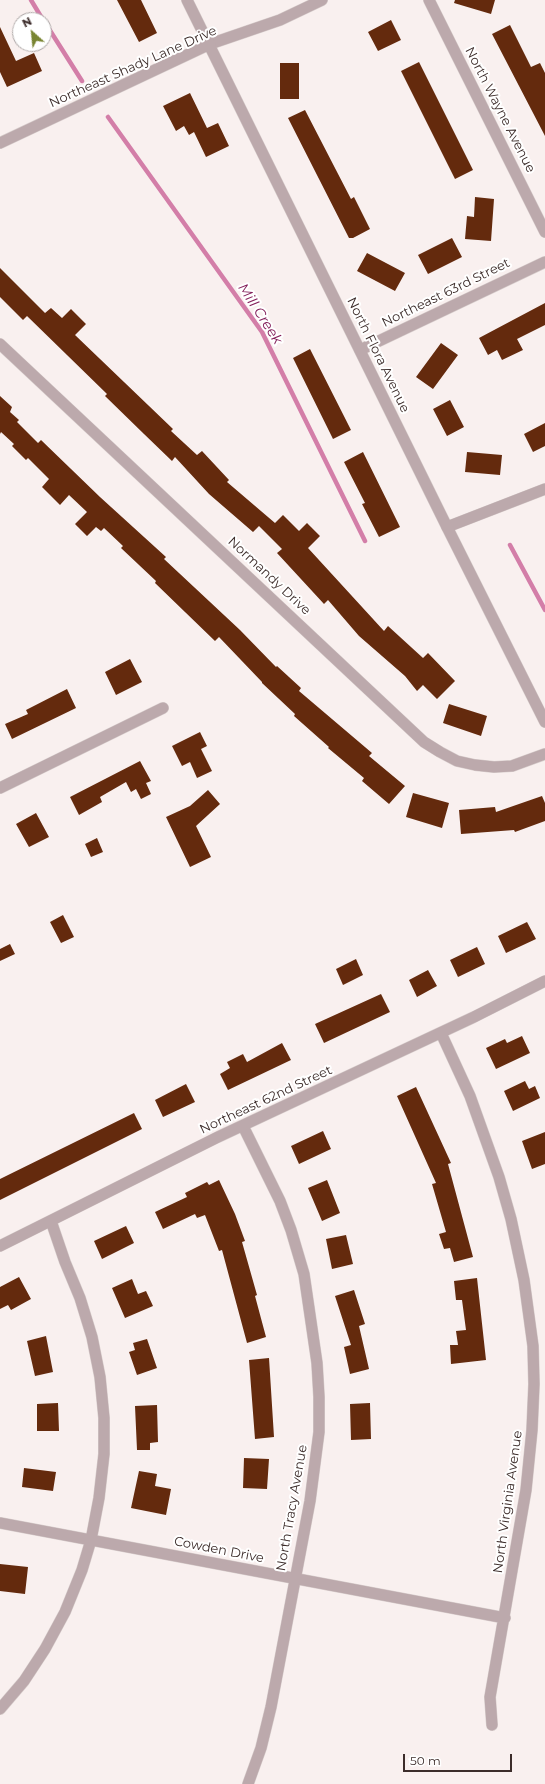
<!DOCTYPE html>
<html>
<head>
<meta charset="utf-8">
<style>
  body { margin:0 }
  #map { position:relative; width:545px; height:1784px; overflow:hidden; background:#f9f0ef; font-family:Montserrat,sans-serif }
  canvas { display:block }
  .north { position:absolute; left:12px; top:12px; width:40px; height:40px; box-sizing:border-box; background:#fff; border:1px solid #b1abaa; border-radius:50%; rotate:333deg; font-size:11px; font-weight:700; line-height:16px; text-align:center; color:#3c2c2a }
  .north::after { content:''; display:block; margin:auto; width:14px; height:18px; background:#798532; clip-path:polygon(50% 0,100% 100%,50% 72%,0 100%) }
  .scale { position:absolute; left:403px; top:1754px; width:109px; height:18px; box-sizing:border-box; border:2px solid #3c2c2a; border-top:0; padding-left:5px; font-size:12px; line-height:14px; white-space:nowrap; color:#3c2c2a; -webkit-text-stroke:3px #fff; paint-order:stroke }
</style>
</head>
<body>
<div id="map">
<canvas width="545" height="1784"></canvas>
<div class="north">N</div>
<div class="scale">50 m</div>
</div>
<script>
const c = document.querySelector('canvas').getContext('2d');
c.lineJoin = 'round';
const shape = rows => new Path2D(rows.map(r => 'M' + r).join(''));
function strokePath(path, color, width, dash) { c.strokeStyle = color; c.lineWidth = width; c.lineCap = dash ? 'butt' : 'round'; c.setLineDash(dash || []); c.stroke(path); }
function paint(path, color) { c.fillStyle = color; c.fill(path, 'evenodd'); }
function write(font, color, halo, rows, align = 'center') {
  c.font = font + ' Montserrat,sans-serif'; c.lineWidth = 4; c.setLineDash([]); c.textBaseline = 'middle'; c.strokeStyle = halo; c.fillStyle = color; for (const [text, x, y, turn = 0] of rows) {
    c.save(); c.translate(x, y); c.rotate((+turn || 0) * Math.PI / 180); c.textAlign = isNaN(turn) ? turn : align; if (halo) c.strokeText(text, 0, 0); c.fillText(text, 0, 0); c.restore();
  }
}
strokePath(shape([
  [31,0,43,20],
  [44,21,82,81],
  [108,117,262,332,365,541],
  [510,545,545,610]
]), '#d37ea8', 4.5);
paint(shape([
  [117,0,141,0,157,33,139,42],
  [455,0,495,0,491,14,454,3],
  [391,20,401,40,378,51,368,32],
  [510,25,531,67,540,63,545,73,545,136,492,34],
  [0,27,16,61,34,53,42,71,7,87,0,72],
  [419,62,473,170,455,179,401,71],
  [280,63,299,63,299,99,280,99],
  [190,93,207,128,218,123,229,146,206,157,194,132,189,135,184,126,176,131,163,106],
  [305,110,351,199,354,197,370,229,353,238,349,238,288,118],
  [475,197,494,199,491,241,465,239,467,216,474,217],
  [452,238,462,257,428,274,418,255],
  [367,253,405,273,395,291,357,271],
  [0,268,45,313,51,308,62,318,71,309,86,324,75,335,173,429,171,431,197,455,202,451,229,480,227,482,275,523,283,515,299,531,307,523,320,536,308,548,384,631,388,626,423,658,428,653,455,681,437,699,423,685,417,691,405,676,359,636,328,600,324,604,277,553,282,549,259,526,253,532,209,494,175,457,172,461,144,434,105,396,107,394,27,316,23,320,0,297],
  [545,303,545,325,517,339,523,350,502,360,497,350,488,355,479,338],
  [441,343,458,355,433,389,416,377],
  [310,349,351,430,333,439,293,358],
  [0,396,12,407,10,412,19,420,17,422,38,443,41,440,100,497,166,557,164,559,240,630,276,667,277,666,301,688,299,691,372,753,369,756,405,786,389,804,362,781,364,778,328,748,329,747,294,716,295,714,262,683,262,682,219,637,215,641,155,583,156,581,121,548,123,546,104,528,101,531,96,527,87,536,75,524,87,512,69,495,60,505,42,487,49,479,28,458,26,460,12,446,14,444,1,432,0,434],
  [450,400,464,427,447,436,433,409],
  [545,423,545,446,533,452,524,434],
  [363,452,400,527,379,537,362,504,365,503,344,462],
  [467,452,502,455,500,475,465,472],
  [130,659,142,682,116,695,105,672],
  [67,689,76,708,12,739,5,724,28,714,26,710],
  [449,704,487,716,481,736,443,723],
  [200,732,207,746,201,749,212,771,197,778,190,762,182,766,172,746],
  [140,761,151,781,146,783,151,794,141,799,136,789,131,792,126,782,100,797,102,802,79,815,70,797],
  [208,790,220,804,196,826,211,857,190,867,166,817,190,806],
  [413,793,449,803,442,828,406,817],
  [542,796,545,803,545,821,515,832,514,830,461,834,459,810,495,807,496,812],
  [36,813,49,837,29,847,16,824],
  [97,838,103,852,91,857,85,844],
  [63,915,74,937,61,943,50,922],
  [527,922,536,939,506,953,498,936],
  [10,944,15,954,0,961,0,949],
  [477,947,485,964,458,977,450,960],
  [356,959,363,975,343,985,336,969],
  [428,970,437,986,417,997,409,980],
  [381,994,390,1012,324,1043,315,1024],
  [522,1036,530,1053,496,1069,486,1048,505,1039,507,1043],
  [282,1043,291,1060,228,1090,220,1074,230,1068,227,1062,243,1054,247,1062],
  [525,1081,529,1089,535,1086,540,1098,513,1111,504,1091],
  [186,1084,195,1102,163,1117,155,1100],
  [416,1087,451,1163,448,1164,473,1257,454,1262,450,1248,444,1249,439,1234,446,1232,432,1184,436,1183,397,1096],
  [134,1113,142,1129,0,1200,0,1179],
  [323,1131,331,1149,299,1164,291,1146],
  [545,1132,545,1164,532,1169,522,1141],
  [219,1180,235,1214,245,1241,242,1242,257,1295,255,1296,266,1337,247,1343,222,1250,219,1251,205,1215,197,1218,195,1214,163,1229,155,1212,187,1197,185,1193,207,1182,209,1185],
  [327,1180,340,1213,322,1221,308,1188],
  [126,1226,134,1243,102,1259,94,1241],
  [346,1235,353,1264,332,1269,326,1239],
  [19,1277,31,1299,11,1310,8,1305,0,1309,0,1287],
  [477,1278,486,1360,451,1364,450,1345,458,1345,456,1331,466,1330,462,1300,456,1300,454,1281],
  [132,1279,138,1294,146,1291,153,1306,125,1318,112,1288],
  [354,1290,365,1324,359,1326,369,1369,350,1374,344,1347,351,1345,335,1296],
  [46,1336,53,1372,35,1376,27,1341],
  [147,1339,157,1368,137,1375,129,1352,135,1350,133,1343],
  [269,1358,274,1437,255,1439,249,1360],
  [58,1403,59,1431,37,1431,37,1404],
  [370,1403,371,1439,351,1440,350,1404],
  [157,1405,158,1442,150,1443,150,1450,137,1450,135,1406],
  [244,1458,269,1459,267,1489,243,1488],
  [24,1468,56,1472,53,1491,22,1487],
  [139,1471,157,1474,155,1486,171,1489,166,1515,131,1508],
  [0,1564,28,1567,25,1594,0,1591]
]), '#642a0d');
const minor = shape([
  [429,0,545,232],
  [210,44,280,20,322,0],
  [0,344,424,742,440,752,457,761,475,765,494,767,512,766,545,754],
  [360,350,545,262],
  [447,527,545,489],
  [0,788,163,708],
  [441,1033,470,1096,499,1177,511,1219,524,1280,533,1346,534,1384,532,1430,526,1490,490,1697,492,1725],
  [243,1126,280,1201,291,1230,304,1274,317,1363,319,1397,319,1432,310,1501,271,1707,261,1748,248,1784],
  [0,1246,218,1137,474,1017,545,981],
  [0,1523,505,1618],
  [0,1709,24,1681,45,1649,65,1612,82,1570,91,1540,99,1498,104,1454,104,1418,100,1377,92,1337,80,1298,65,1262,51,1221]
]);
const tertiary = shape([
  [187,0,447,527,545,722],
  [0,143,210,44]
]);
strokePath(minor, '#d7cdcc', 12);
strokePath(tertiary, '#d7cdcc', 12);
strokePath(minor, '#bca9ac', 11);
strokePath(tertiary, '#bca9ac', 11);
write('13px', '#3c2c2a', '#fff', [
  ["Northeast Shady Lane Drive",133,67,-24],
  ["North Wayne Avenue",500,110,63],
  ["Northeast 63rd Street",446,293,-26],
  ["North Flora Avenue",378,355,64],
  ["Normandy Drive",269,576,43],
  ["Northeast 62nd Street",266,1100,-25],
  ["North Virginia Avenue",508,1502,-82],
  ["North Tracy Avenue",292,1508,-80],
  ["Cowden Drive",219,1550,11]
]);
write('italic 14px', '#831f5a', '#fff', [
  ["Mill Creek",260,314,57]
]);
</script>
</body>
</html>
